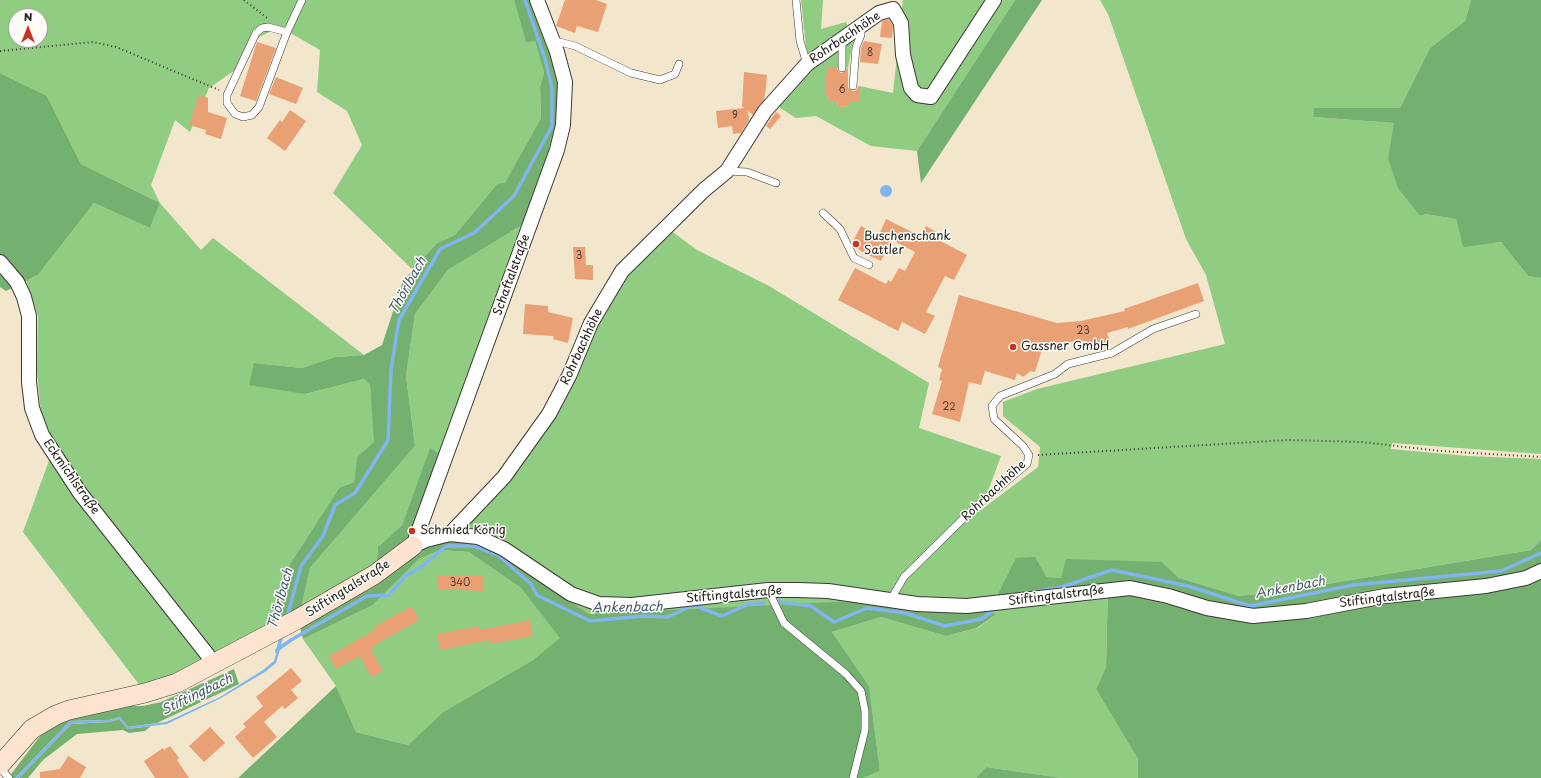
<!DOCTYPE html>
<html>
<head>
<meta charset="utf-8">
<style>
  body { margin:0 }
  #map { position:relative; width:1541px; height:778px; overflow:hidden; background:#f2e6cc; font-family:"Playpen Sans",sans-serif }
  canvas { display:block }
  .north { position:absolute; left:8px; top:8px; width:40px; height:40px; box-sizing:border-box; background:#fdfcf7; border:1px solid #a3a29f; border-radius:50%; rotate:0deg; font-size:11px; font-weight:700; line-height:16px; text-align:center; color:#1c1c1c }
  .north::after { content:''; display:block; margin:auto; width:14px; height:18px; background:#c8321e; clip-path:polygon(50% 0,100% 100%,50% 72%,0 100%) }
</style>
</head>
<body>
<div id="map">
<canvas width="1541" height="778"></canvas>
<div class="north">N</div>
</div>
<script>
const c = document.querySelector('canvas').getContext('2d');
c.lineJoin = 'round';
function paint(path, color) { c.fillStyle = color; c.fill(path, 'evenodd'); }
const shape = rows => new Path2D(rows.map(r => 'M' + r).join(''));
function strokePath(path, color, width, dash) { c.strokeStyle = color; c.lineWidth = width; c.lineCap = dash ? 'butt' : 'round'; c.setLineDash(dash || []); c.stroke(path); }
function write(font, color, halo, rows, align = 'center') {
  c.font = font + ' "Playpen Sans",sans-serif'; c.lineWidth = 3; c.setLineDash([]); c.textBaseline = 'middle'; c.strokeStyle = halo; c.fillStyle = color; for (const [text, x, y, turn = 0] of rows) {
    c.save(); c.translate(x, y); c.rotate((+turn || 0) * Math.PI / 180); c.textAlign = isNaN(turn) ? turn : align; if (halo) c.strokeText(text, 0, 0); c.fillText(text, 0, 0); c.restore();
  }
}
paint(shape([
  [0,0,514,0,526,41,535,41,544,73,540,87,541,118,505,184,497,184,455,235,437,243,413,270,333,193,362,145,347,111,317,92,320,50,280,27,257,38,241,66,209,88,190,132,175,120,151,185,160,203,201,250,213,238,364,355,335,357,302,368,254,363,305,394,364,379,370,385,375,442,357,457,354,482,339,488,290,564,274,624,183,673,141,687,23,532,55,444,41,414,37,371,38,316,26,281,38,275,94,203,150,228,160,203,81,164,47,96,0,73],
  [16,16,40,16,40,40,16,40],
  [801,0,823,0,821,29,846,22,853,41,848,68,829,68,828,73,825,73,825,95,828,95,829,101,837,101,838,107,848,106,849,101,859,101,859,86,893,93,903,0,1015,0,917,151,871,146,816,116,796,118,777,106,813,67,806,47],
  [1100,0,1471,0,1465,21,1430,48,1400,108,1314,108,1313,117,1395,123,1388,158,1420,216,1425,214,1456,219,1463,246,1501,242,1528,276,1541,278,1541,454,1392,443,1391,449,1467,456,1541,459,1541,540,1531,550,1285,591,1239,596,1179,578,1162,562,1061,578,1047,577,1035,558,995,599,1108,587,1106,667,1096,689,1138,759,1138,778,1062,778,986,767,976,778,863,778,880,771,869,686,832,632,881,617,946,636,978,628,995,615,648,611,589,614,498,553,466,541,451,524,487,487,545,411,587,320,662,224,697,250,769,286,929,383,919,428,1001,456,981,510,1038,467,1040,447,1003,416,1003,402,1037,389,1225,344,1206,275,1186,239,1108,14],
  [522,225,441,455,430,449,402,525,378,547,376,568,333,595,321,593,320,600,301,609,310,568,415,446,406,376,415,314,448,270],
  [440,550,469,552,521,588,561,638,533,660,443,712,408,745,356,732,336,686,303,639,373,605,419,559]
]), '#90cc81');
paint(shape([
  [514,0,531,0,558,76,560,110,546,159,522,225,448,270,415,314,406,376,415,446,310,568,301,609,274,624,290,564,339,488,354,482,357,457,374,442,370,385,364,379,305,394,249,385,254,363,302,368,335,357,364,355,382,345,403,281,437,243,455,235,497,184,505,183,541,118,540,87,544,73,535,41,526,42],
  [1015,0,1042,0,921,183,917,151],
  [1471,0,1541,0,1541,278,1528,276,1501,242,1463,247,1456,219,1425,214,1420,216,1398,188,1388,158,1394,123,1313,117,1314,108,1400,108,1430,48,1465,21],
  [0,73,47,96,81,164,160,203,150,228,94,203,38,275,6,291,0,287],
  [430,448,441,455,407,545,439,540,466,541,498,553,589,614,876,600,990,608,995,615,977,628,946,636,881,617,832,632,869,686,880,771,863,778,238,778,336,686,356,732,408,745,443,712,533,660,560,638,521,588,469,552,440,550,419,559,373,605,303,639,300,627,375,581,378,547,402,525],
  [1541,540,1541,778,1138,778,1138,759,1096,689,1106,667,1108,587,995,600,1016,558,1035,557,1047,577,1061,578,1066,559,1162,562,1179,578,1239,596,1285,591,1531,550],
  [234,669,239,684,157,723,128,727,120,717,109,720,70,721,15,778,8,778,44,731,69,717,111,706,143,706,161,702],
  [119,719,128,729,151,726,145,731,129,733,123,730,77,734,43,760,28,778,19,778,71,724,109,722],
  [986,767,1062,778,976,778]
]), '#74b06f');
paint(shape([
  '880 191a6 6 0 1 1 12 0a6 6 0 1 1-12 0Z',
  [278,648,280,649,276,663,265,672,221,698,167,724,128,729,119,719,109,722,71,724,19,778,15,778,70,721,109,720,120,717,128,727,166,722,220,697,263,670,274,661]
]), '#82b5ef');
strokePath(shape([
  [1033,592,1062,587,1112,570,1188,586,1250,606,1353,585,1501,571,1541,553],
  [779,602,811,606,834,622,867,608,905,613,945,626,982,619,994,610],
  [287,617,301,566,323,536,335,505,355,493,388,440,391,370,399,320,440,249,474,233,514,196,552,126,552,88,545,59,525,0],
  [277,650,291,640,367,596,389,595,405,576,421,567,446,546,474,546,498,555,531,584,537,595,590,621,643,616,668,617,693,605,722,616,749,604,764,603],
  [277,652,282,635]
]), '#82b5ef', 3.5);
paint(shape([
  [565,0,596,0,607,4,598,32,577,26,575,33,556,26],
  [889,19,893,26,892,38,880,37,882,21],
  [864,41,882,44,878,64,860,62,861,48],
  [257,42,276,48,256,101,240,96],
  [828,68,837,68,839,72,842,73,848,68,848,88,851,90,855,91,859,86,859,101,849,101,849,106,838,107,837,101,829,101,828,95,825,95,825,73,828,73],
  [744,72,767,75,766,87,764,100,753,115,748,111,749,120,741,133,733,134,732,126,718,128,716,111,744,108,742,106],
  [276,77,303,88,296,104,269,94],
  [199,95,208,98,208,112,227,118,221,139,205,134,206,130,189,125],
  [290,110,306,121,285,151,267,138,280,120,282,122],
  [776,112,781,116,770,129,766,126],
  [886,219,920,236,926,226,938,233,935,238,967,255,954,280,945,276,926,312,935,316,925,334,902,322,898,331,838,300,855,268,886,284,888,280,891,282,899,268,905,271,915,252,892,240,881,261,862,252,852,243,861,226,879,235],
  [573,247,585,247,586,265,593,265,593,280,575,279],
  [1198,283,1204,301,1128,329,1128,327,1107,333,1110,342,1105,343,1106,347,1088,351,1085,341,1052,343,1049,351,1042,349,1035,372,1031,371,1023,377,1017,373,1015,380,985,371,981,385,969,382,960,422,932,414,942,381,939,380,942,369,938,367,959,295,1057,323,1081,321,1125,311,1124,309],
  [525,304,548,306,548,312,573,318,568,343,553,339,554,336,523,334],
  [438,575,483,576,483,591,437,589],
  [412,606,419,620,373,646,374,648,371,650,383,671,371,677,360,656,336,669,329,656,375,630,374,627],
  [530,620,533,636,491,644,490,640,440,650,437,634,480,626,480,630],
  [291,668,302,681,291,690,298,698,285,709,282,706,264,722,277,737,253,758,235,737,246,727,243,724,263,706,256,697],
  [210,727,225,743,204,762,189,746],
  [170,746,179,758,177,760,189,778,155,778,144,761,163,748,164,750],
  [68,756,86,767,80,778,40,778,40,772,60,769]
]), '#e9a074');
const lane = shape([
  [796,0,800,41,807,64],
  [287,32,268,27,262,28,256,33,227,95,227,103,235,114,243,117,252,115,259,107,287,32,302,0],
  [552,40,575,46,631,73,660,80,675,74,679,64],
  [842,40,842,68],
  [853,86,856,47,861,35,861,27],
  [727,171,747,172,776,183],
  [823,213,840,229,854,258,869,265],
  [768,590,784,623,846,674,861,691,865,711,865,730,853,778],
  [891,599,904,577,972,510,1027,464,1029,455,1023,446,994,419,992,406,1000,396,1055,374,1068,364,1112,353,1153,329,1196,314],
  [0,768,9,778]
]);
const street = shape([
  [0,262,17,282,24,297,29,316,29,382,32,408,42,435,80,493,214,663],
  [450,534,504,477,549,414,569,376,591,323,622,271,704,190,727,171,765,111,807,64,879,13,893,9,901,23,903,55,911,88,917,95,931,97,994,0],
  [413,546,426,540,450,534,478,537,504,549,571,594,599,604,632,605,768,590,798,590,828,591,917,604,967,606,1130,588,1168,596,1207,608,1253,616,1306,611,1385,596,1486,586,1526,578,1541,571],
  [413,546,557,150,563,125,565,82,557,52,537,0]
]);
const secondary = shape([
  [0,765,32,729,56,715,69,710,145,693,177,683,296,620,374,575,413,546]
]);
strokePath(lane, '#3c3a36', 8);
strokePath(street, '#3c3a36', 16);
strokePath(secondary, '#3c3a36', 20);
strokePath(shape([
  [244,0,267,18],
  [0,51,93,42,116,47,219,90],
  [1038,455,1288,440,1362,442,1440,451,1541,457]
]), '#3c3a36', 2, [1, 3]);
strokePath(lane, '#fff', 7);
strokePath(street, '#fff', 14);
strokePath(secondary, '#fde4d1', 19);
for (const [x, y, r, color] of [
  [856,244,4,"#c8321e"],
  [1013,347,4,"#c8321e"],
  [412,531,4,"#c8321e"]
]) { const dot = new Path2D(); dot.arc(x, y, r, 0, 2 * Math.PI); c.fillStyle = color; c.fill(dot); strokePath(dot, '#fdfcf7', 1.5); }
write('10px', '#4f3d32', null, [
  ["8",870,53],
  ["6",842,90],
  ["9",735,116],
  ["3",579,256],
  ["23",1083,331],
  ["22",949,407],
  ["340",460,583]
]);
write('12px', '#1c1c1c', '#fdfcf7', [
  ["Rohrbachhöhe",845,38,-34],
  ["Schaftalstraße",512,275,-70],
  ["Rohrbachhöhe",582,347,-65],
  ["Eckmichlstraße",71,477,55],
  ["Rohrbachhöhe",994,491,-43],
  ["Stiftingtalstraße",348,589,-32],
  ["Stiftingtalstraße",734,595,-5],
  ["Stiftingtalstraße",1056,596,-7],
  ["Stiftingtalstraße",1387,598,-7]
]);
write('12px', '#1c1c1c', '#fdfcf7', [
  ["Buschenschank",864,237],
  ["Sattler",864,251],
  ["Gassner GmbH",1021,347],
  ["Schmied König",420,531]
], 'left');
write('italic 13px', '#455970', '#fdfcf7', [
  ["Thörlbach",408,286,-61],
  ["Ankenbach",1290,588,-11],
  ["Thörlbach",281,599,-75],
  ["Ankenbach",627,608,-1],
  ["Stiftingbach",197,695,-26]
]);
</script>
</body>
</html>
